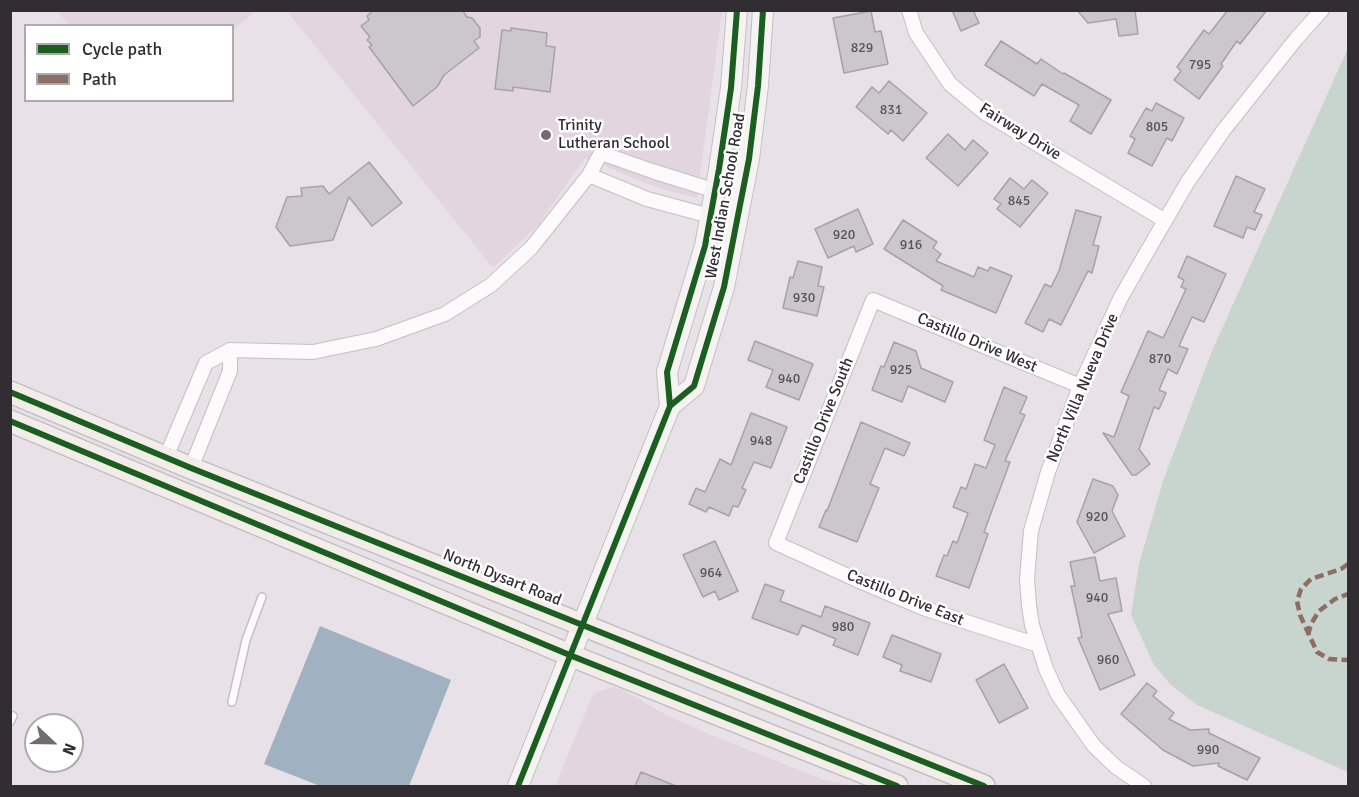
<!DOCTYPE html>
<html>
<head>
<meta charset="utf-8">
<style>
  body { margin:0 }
  #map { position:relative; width:1359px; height:797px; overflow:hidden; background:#e8e1e7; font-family:Signika,sans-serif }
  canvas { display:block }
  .frame { position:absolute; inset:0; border:12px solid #322d32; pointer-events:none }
  .legend { position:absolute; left:24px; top:24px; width:210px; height:78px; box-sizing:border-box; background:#fff; border:2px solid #adabad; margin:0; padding:8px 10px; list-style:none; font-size:18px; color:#322d32 }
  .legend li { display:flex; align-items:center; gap:12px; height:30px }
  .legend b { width:30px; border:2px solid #adabad }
  .north { position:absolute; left:24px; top:713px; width:60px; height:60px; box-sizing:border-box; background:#fff; border:2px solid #adabad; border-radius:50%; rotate:112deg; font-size:16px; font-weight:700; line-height:24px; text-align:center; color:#322d32 }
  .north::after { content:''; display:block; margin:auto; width:21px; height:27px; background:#726c71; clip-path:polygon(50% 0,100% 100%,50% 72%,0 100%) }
</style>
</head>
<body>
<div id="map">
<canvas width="1359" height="797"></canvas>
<div class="frame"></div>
<ul class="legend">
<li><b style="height:8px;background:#1b5e20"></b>Cycle path</li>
<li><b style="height:8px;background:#8d6e63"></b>Path</li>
</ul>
<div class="north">N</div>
</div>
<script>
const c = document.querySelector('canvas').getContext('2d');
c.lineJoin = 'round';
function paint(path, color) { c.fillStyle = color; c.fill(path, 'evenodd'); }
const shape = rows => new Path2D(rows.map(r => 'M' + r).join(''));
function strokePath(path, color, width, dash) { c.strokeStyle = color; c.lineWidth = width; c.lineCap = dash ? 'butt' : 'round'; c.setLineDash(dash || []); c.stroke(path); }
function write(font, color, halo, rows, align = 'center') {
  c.font = font + ' Signika,sans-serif'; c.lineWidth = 5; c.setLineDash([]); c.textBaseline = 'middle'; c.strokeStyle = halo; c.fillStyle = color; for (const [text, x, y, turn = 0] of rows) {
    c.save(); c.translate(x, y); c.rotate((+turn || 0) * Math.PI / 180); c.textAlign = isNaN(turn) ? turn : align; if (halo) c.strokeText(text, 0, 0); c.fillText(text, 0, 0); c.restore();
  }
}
paint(shape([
  [58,11,256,11,233,30,232,26,69,25],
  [287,11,722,11,697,198,655,187,585,158,538,225,493,268],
  [613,687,623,690,668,716,716,737,824,780,854,786,555,786,591,699,597,692]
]), '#e2d5e0');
paint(shape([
  [1348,48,1348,772,1197,705,1170,684,1154,665,1131,615,1139,564,1163,481,1212,351]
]), '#c8d4ce');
paint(shape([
  [320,626,451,680,409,786,320,786,264,764]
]), '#a0b1c2');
const building = shape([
  [374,10,462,10,467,17,472,18,480,28,480,37,474,41,479,48,444,75,437,87,413,106,369,47,372,45,367,40,370,37,361,26,369,20,367,16,374,10],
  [952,10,973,10,979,23,961,31,952,10],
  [1077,10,1135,10,1138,34,1119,36,1116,19,1088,23,1077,10],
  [1228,10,1267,10,1240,44,1237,41,1221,64,1223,66,1199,99,1174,80,1181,71,1177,67,1204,30,1209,34,1228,10],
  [871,11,875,32,881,31,888,64,844,73,833,18,871,11],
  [511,28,547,33,546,46,555,47,550,92,513,87,513,91,495,89,502,30,511,31,511,28],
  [1001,41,1037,64,1041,59,1063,74,1064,73,1111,100,1091,134,1070,121,1079,105,1042,84,1034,96,985,65,1001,41],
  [889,81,927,113,903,141,891,130,888,134,856,107,872,87,879,93,889,81],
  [1156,103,1184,118,1172,141,1167,138,1152,166,1128,153,1135,139,1130,136,1146,108,1152,111,1156,103],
  [948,134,965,150,973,140,988,153,958,186,926,158,948,134],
  [369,162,402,203,372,226,349,197,333,240,290,246,276,227,287,197,302,196,301,188,323,186,329,194,369,162],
  [1236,176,1265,189,1254,212,1262,215,1255,230,1247,227,1243,238,1214,226,1236,176],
  [1010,178,1024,189,1032,180,1048,193,1020,227,997,209,1001,204,994,199,1010,178],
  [858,209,873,244,856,252,854,246,828,258,815,229,858,209],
  [1076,210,1101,217,1093,245,1099,246,1092,273,1088,271,1061,325,1049,319,1043,332,1025,323,1045,284,1051,287,1059,271,1076,210],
  [903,220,937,242,933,248,941,254,936,261,974,277,978,267,988,271,990,267,1012,276,996,313,941,290,943,286,884,249,903,220],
  [1187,256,1226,274,1204,322,1192,317,1179,346,1188,349,1177,374,1168,369,1159,390,1166,393,1159,409,1154,407,1139,449,1150,464,1136,475,1132,475,1103,433,1114,437,1129,396,1121,392,1148,331,1163,338,1169,326,1186,289,1181,287,1184,280,1178,277,1187,256],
  [798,261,822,267,818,286,824,287,817,316,783,308,790,277,793,278,798,261],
  [755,341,813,364,799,400,766,387,773,370,748,360,755,341],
  [894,342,916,351,921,368,953,382,945,402,908,386,902,402,872,390,881,366,884,367,894,342],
  [1004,387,1027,397,1020,413,1025,415,1005,461,1010,462,984,532,988,534,969,588,936,576,944,555,947,556,953,541,957,543,968,513,953,507,961,487,966,489,975,464,986,468,995,445,984,440,1004,387],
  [751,413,787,427,771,468,754,462,742,488,746,490,738,507,733,506,729,516,709,507,706,512,689,504,696,488,705,492,720,459,731,465,751,413],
  [861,422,910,443,904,456,885,448,870,484,879,488,857,542,819,527,826,510,827,511,861,422],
  [1093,479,1113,486,1118,495,1112,511,1125,536,1094,553,1077,522,1093,479],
  [715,541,738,591,719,600,715,591,703,597,683,555,715,541],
  [1095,557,1100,581,1116,578,1122,611,1108,614,1135,675,1100,690,1078,638,1082,637,1071,586,1075,586,1070,562,1095,557],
  [765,584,784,591,780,601,821,617,825,606,870,623,858,655,833,645,836,639,802,625,798,635,752,618,765,584],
  [892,635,941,654,931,682,900,671,902,665,883,657,892,635],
  [1004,664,1028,708,999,723,976,680,1004,664],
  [1147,683,1157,691,1153,696,1174,713,1169,719,1190,730,1209,729,1209,733,1260,758,1247,780,1218,766,1219,763,1193,766,1163,750,1121,714,1147,683],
  [641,772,676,786,635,786,641,772]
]);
paint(building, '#ccc7cc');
strokePath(building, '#a7a2a7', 1.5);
const service = shape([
  [232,702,246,640,262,597],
  [10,722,13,716]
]);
const minor = shape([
  [909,10,916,33,950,84,985,113,1164,220],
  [589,175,647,199,710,216],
  [166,457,206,363,230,350,313,352,332,348,376,339,445,314,491,285,531,248,589,175,601,153,652,171,716,191],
  [191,468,230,371,230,350],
  [1038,645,926,609,857,580,776,543,873,300,1080,386],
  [1144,786,1116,767,1094,746,1058,695,1046,669,1032,625,1029,605,1027,579,1031,531,1048,472,1080,386,1120,299,1144,257,1187,183,1223,131,1296,39,1322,10]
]);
const secondary = shape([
  [670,406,694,386,724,287,749,159,758,86,763,10],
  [518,786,670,406,667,372,705,246,719,169,731,88,737,10]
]);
const primary = shape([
  [10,392,191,468,984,786],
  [10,421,572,656,897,786]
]);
strokePath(service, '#c5bfc4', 10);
strokePath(minor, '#c5bfc4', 16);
strokePath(secondary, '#c5bfc4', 22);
strokePath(primary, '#c2bfc2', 24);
strokePath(service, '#fcfafb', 7);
strokePath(minor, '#fcfafb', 14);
strokePath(secondary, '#f6f4f3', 20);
strokePath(primary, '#f2ede9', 21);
strokePath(shape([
  [1348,564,1341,569,1311,579,1301,589,1297,601,1300,615,1317,652,1329,659,1348,660],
  [1308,635,1311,624,1319,611,1335,599,1348,594]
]), '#8d6e63', 4.5, [9, 4.5]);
strokePath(shape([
  [10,392,191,468,984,786],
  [670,406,694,386,724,287,749,159,758,86,763,10],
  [10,421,572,656,897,786],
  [518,786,670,406,667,372,705,246,719,169,731,88,737,10]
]), '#1b5e20', 6);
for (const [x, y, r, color] of [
  [546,135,6,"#726c71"]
]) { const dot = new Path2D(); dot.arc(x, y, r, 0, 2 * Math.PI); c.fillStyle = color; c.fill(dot); strokePath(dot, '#fff', 2); }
write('14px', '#585458', null, [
  ["829",862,48],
  ["795",1200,65],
  ["831",891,110],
  ["805",1157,127],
  ["845",1019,201],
  ["920",844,235],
  ["916",911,245],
  ["930",804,298],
  ["870",1160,359],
  ["925",901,370],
  ["940",789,379],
  ["948",761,441],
  ["920",1097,517],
  ["964",711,573],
  ["940",1097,598],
  ["980",843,627],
  ["960",1108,660],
  ["990",1208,750]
]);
write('16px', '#322d32', '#fff', [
  ["Trinity",558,126],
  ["Lutheran School",558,144]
], 'left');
write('16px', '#322d32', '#fff', [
  ["Fairway Drive",1020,132,32],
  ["West Indian School Road",726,196,-80],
  ["Castillo Drive West",977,343,23],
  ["North Villa Nueva Drive",1083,388,-67],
  ["Castillo Drive South",824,421,-68],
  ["North Dysart Road",502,578,22],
  ["Castillo Drive East",905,598,22]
]);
</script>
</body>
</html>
